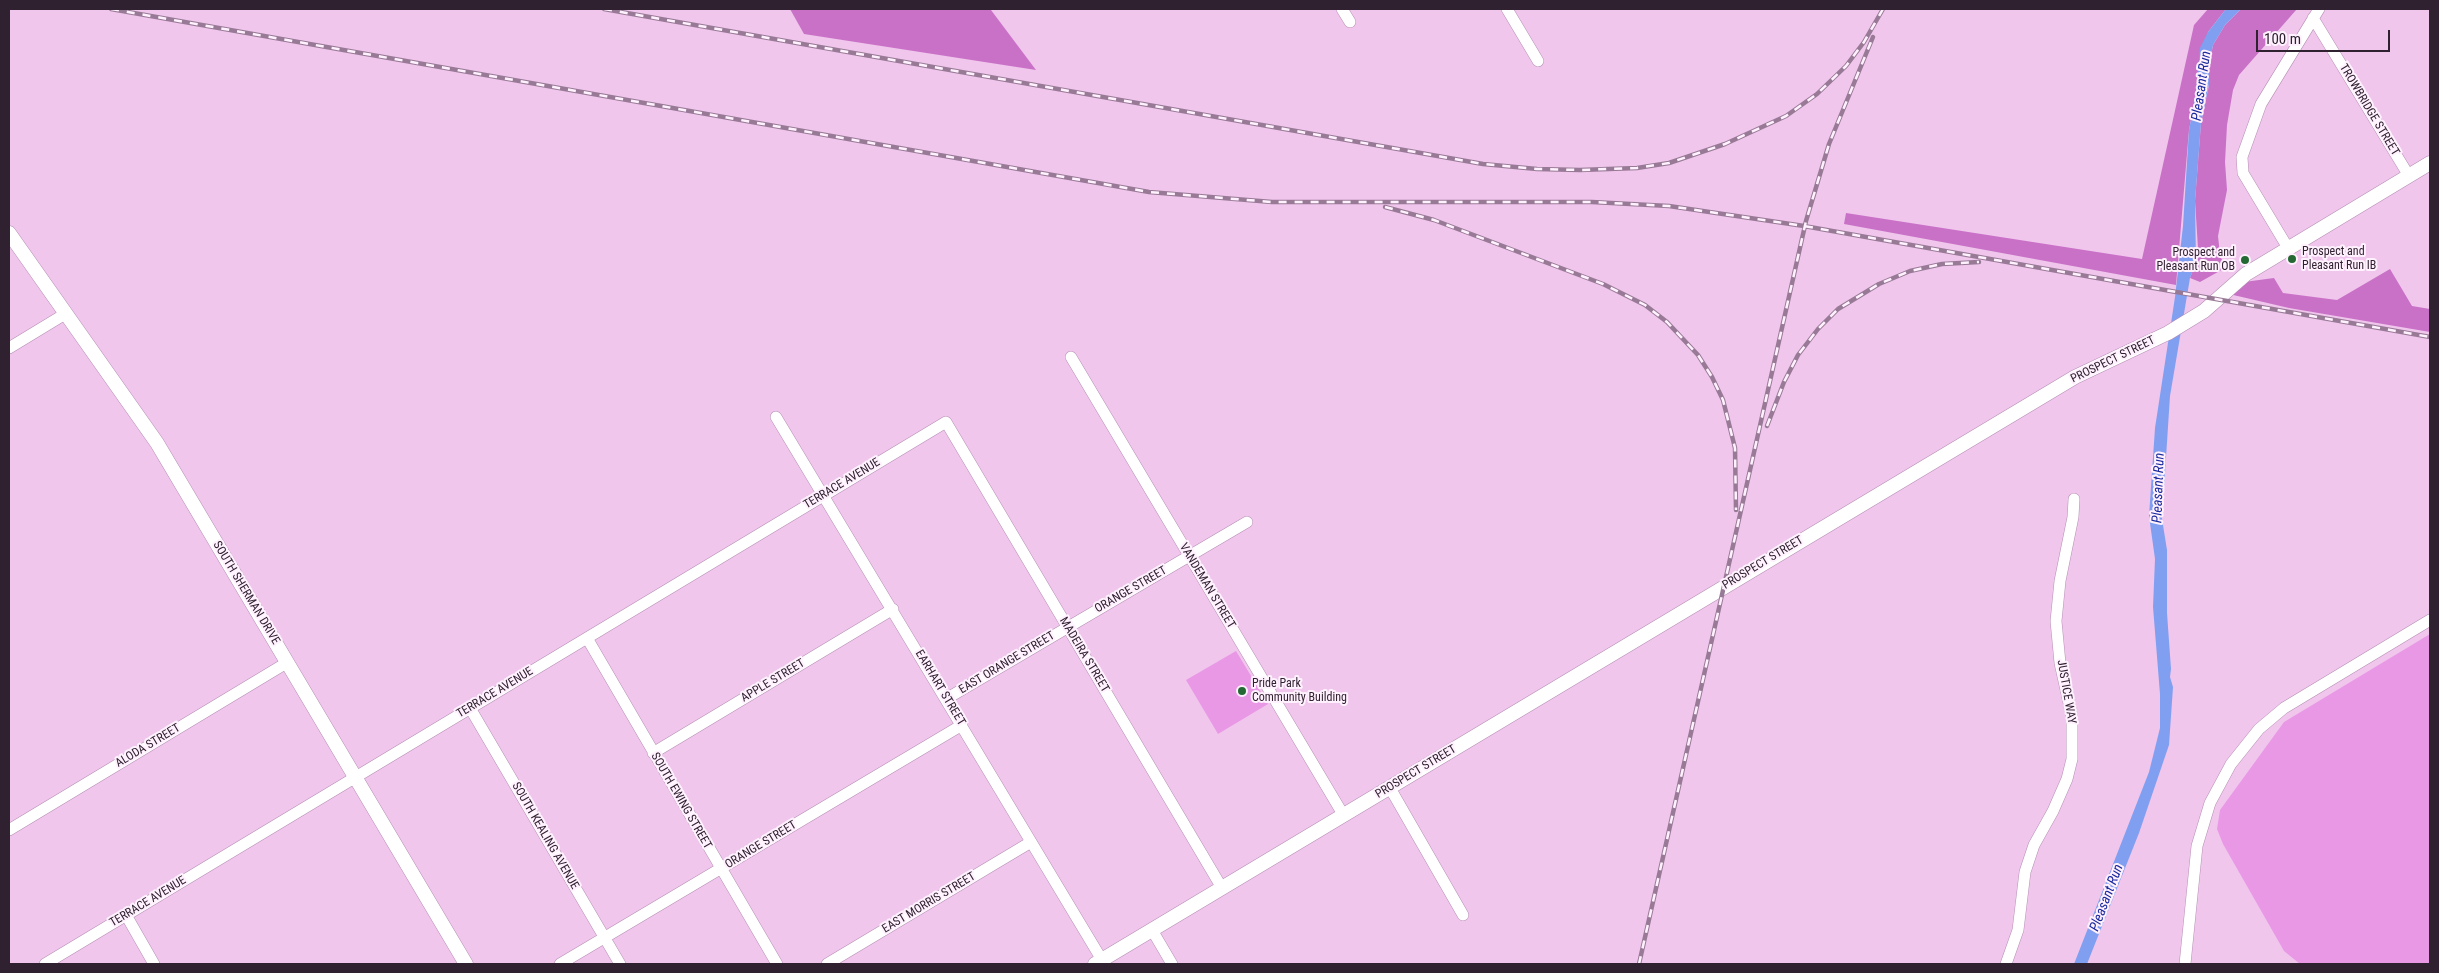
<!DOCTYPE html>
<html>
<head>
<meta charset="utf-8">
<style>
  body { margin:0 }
  #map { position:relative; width:2439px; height:973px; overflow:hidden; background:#f0c6ed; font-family:"Roboto Condensed",sans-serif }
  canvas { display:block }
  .frame { position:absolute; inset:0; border:10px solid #302130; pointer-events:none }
  .scale { position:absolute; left:2256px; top:30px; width:134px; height:22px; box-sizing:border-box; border:2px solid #302130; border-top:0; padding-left:6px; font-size:15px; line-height:18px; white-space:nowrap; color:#302130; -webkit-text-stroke:4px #fff2fe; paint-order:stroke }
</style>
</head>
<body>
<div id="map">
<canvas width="2439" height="973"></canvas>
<div class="frame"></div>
<div class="scale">100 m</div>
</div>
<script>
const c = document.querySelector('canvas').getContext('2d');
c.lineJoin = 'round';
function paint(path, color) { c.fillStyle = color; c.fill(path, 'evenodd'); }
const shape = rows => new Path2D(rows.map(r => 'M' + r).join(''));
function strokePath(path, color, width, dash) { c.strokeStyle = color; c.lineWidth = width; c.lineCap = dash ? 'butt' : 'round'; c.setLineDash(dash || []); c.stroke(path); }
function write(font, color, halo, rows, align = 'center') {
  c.font = font + ' "Roboto Condensed",sans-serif'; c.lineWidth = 4; c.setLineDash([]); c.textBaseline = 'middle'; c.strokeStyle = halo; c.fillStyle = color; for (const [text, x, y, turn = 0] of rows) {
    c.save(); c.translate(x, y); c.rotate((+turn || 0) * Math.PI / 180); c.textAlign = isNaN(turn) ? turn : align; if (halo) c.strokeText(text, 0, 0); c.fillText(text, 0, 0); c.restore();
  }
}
paint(shape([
  [2430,634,2430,964,2300,964,2284,951,2223,844,2217,829,2220,810,2284,722],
  [1236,651,1268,704,1218,734,1186,680]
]), '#e998e6');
paint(shape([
  [790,9,991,10,1036,70,804,34],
  [2208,9,2226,9,2208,32,2189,130,2176,285,1844,224,1846,213,2142,259,2194,25],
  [2241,9,2297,9,2239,75,2233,90,2227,125,2225,162,2227,190,2218,236,2220,255,2225,268,2200,282,2190,278,2196,262,2198,248,2195,201,2201,123,2209,85,2209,65,2213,45,2225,25],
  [2390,269,2412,306,2430,309,2430,332,2289,308,2229,294,2244,282,2274,278,2283,293,2337,300]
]), '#c971c7');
paint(shape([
  [2226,9,2241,9,2225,25,2213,45,2209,65,2209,84,2201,123,2195,201,2196,262,2190,278,2170,396,2162,519,2167,550,2167,613,2171,669,2170,677,2173,687,2169,745,2139,833,2087,964,2074,964,2149,772,2160,728,2160,694,2153,607,2155,559,2149,516,2155,428,2175,297,2183,226,2189,130,2196,93,2200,48,2208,32]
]), '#819ff0');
const minor = shape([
  [1342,9,1350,22],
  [1507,9,1538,61],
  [2313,18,2409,176],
  [2288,248,2243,173,2242,157,2261,104,2319,9],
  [9,348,65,314],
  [1071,357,1344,816],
  [776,417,1102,960],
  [587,638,777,964],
  [946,699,1247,522],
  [470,708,620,964],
  [653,753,893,609],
  [1390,788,1463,915],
  [9,830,288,662],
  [126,915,154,964],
  [1152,930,1172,964],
  [45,964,946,422,1222,888],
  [560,964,962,725],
  [827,964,1031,842],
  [2006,964,2018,930,2025,872,2034,845,2053,811,2067,779,2072,759,2072,717,2060,663,2056,621,2060,581,2073,517,2074,499],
  [2185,964,2197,846,2210,803,2231,764,2259,729,2284,708,2430,620]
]);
const major = shape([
  [9,233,157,443,466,964],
  [1095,964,2075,377,2168,333,2204,311,2246,274,2430,163]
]);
strokePath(minor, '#b68eb4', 12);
strokePath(major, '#b68eb4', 15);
strokePath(minor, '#fff', 11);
strokePath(major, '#fff', 14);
const rail = shape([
  [111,9,1149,192,1272,202,1592,202,1669,206,1804,226,2430,337],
  [604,9,1483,164,1537,169,1580,170,1637,168,1669,163,1725,144,1786,116,1817,94,1846,66,1864,42,1883,9],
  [1385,207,1434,220,1603,284,1645,305,1667,322,1698,355,1712,377,1723,400,1735,448,1736,510],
  [1767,426,1784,382,1798,355,1818,329,1838,309,1879,284,1910,271,1942,264,1979,262],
  [1639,964,1806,221,1829,144,1873,37]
]);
strokePath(rail, '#987a96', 4.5);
strokePath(rail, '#fff2fe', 2.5, [8]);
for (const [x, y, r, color] of [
  [2292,259,5,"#246833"],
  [2245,260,5,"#246833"],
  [1242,691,5,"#246833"]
]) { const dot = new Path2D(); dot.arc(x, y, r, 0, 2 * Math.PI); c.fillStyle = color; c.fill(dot); strokePath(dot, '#fff2fe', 2); }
write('12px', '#302130', '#fff2fe', [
  ["TROWBRIDGE STREET",2369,110,59],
  ["PROSPECT STREET",2113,360,-26],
  ["TERRACE AVENUE",842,484,-31],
  ["PROSPECT STREET",1763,563,-31],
  ["VANDEMAN STREET",1207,586,59],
  ["ORANGE STREET",1131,590,-30],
  ["SOUTH SHERMAN DRIVE",246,593,59],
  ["MADEIRA STREET",1084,655,59],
  ["EAST ORANGE STREET",1007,663,-31],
  ["APPLE STREET",773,681,-31],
  ["EARHART STREET",940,688,59],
  ["JUSTICE WAY",2066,692,80],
  ["TERRACE AVENUE",495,693,-31],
  ["ALODA STREET",148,746,-31],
  ["PROSPECT STREET",1416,772,-31],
  ["SOUTH EWING STREET",681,801,60],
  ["SOUTH KEALING AVENUE",545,836,60],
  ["ORANGE STREET",761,845,-31],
  ["TERRACE AVENUE",148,902,-31],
  ["EAST MORRIS STREET",929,903,-31]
]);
write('12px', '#302130', '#fff2fe', [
  ["Prospect and",2302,252],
  ["Pleasant Run IB",2302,266],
  ["Prospect and",2235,253,"right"],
  ["Pleasant Run OB",2235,267,"right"],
  ["Pride Park",1252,684],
  ["Community Building",1252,698]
], 'left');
write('italic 14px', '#1a2b9e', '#fff2fe', [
  ["Pleasant Run",2202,86,-82],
  ["Pleasant Run",2159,488,-88],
  ["Pleasant Run",2107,898,-69]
]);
</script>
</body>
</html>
